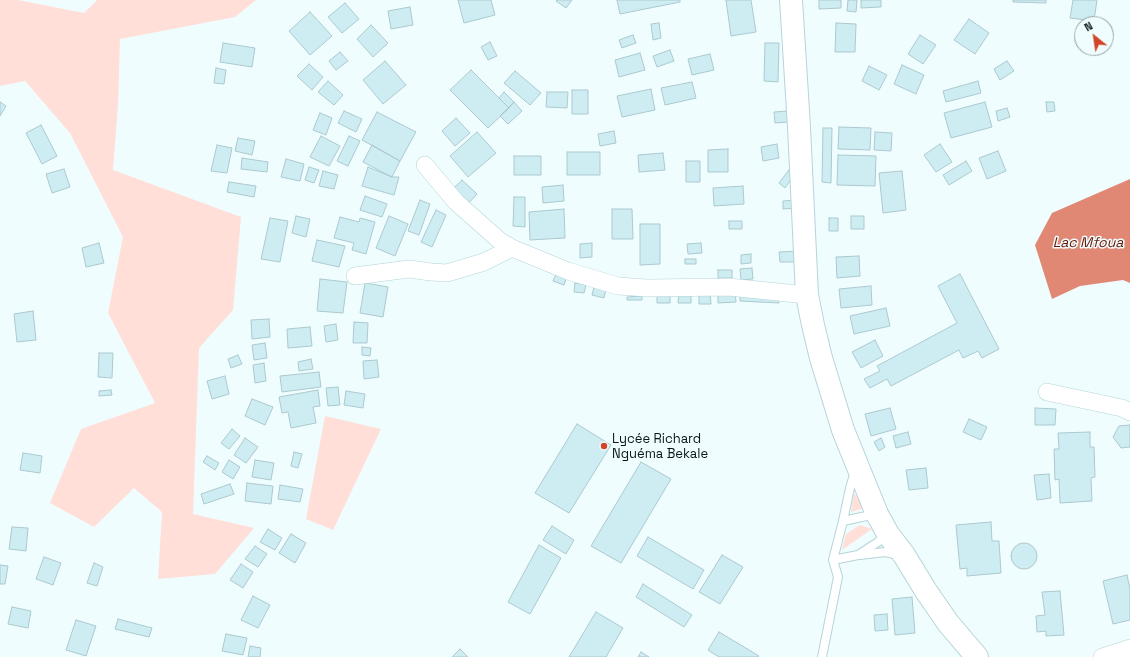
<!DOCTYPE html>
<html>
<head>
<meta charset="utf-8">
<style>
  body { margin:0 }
  #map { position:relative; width:1130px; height:657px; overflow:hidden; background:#f0fdff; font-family:"Space Grotesk",sans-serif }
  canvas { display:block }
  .north { position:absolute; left:1074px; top:16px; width:40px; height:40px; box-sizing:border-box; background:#f0fdff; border:1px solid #94a1a3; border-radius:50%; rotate:330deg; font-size:11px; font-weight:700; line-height:16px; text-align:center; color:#0b1618 }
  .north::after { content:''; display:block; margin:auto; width:14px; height:18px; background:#d1462a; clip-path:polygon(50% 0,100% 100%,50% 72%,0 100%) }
</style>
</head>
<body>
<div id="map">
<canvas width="1130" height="657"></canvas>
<div class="north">N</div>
</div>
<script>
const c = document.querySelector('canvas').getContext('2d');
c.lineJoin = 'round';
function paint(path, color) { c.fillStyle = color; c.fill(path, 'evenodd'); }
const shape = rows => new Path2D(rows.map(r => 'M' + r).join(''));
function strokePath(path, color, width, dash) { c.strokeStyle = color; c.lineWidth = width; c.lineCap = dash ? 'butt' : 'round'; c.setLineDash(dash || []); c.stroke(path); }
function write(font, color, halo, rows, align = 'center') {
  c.font = font + ' "Space Grotesk",sans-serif'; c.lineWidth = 3; c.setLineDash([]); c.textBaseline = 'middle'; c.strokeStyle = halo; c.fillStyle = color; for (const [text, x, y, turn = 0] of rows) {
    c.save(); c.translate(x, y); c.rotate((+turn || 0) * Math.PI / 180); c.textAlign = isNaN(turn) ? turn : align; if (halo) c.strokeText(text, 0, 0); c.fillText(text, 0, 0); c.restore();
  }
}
paint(shape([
  [0,0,18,0,84,13,97,0,256,0,235,17,120,39,118,105,113,170,241,217,233,310,199,348,193,514,254,528,215,574,158,579,162,512,134,488,94,527,50,503,81,429,155,403,108,313,123,237,70,133,25,81,0,86],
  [325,416,381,429,333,530,306,519],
  [854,493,865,508,851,512],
  [860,525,872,529,842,550,846,534]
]), '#ffdfd8');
paint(shape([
  [1130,179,1130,283,1123,280,1080,286,1052,299,1035,245,1052,213]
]), '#e08874');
const building = shape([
  [458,0,491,0,495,15,464,23,458,0],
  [557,0,572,0,566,8,556,1,557,0],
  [617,0,680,0,680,2,620,14,617,0],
  [726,0,751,0,756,32,731,36,726,0],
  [819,0,841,0,841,8,819,9,819,0],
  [848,0,857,0,856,12,847,11,848,0],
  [861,0,881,0,881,7,861,8,861,0],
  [1013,0,1046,0,1046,3,1013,2,1013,0],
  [1073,0,1097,0,1094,21,1070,18,1073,0],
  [345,3,359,19,342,33,328,17,345,3],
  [410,7,413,25,391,29,388,11,410,7],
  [310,12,332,36,310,55,289,31,310,12],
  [969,19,989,33,975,54,954,40,969,19],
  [659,23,661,38,653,40,651,24,659,23],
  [836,23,856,24,855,52,835,52,836,23],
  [371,25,388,43,373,57,357,39,371,25],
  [633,35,636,43,622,48,619,40,633,35],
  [920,35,936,45,923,64,908,54,920,35],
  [490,42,497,56,488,60,481,47,490,42],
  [223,43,255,48,252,67,220,62,223,43],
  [765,43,779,43,778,82,764,81,765,43],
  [670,50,674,61,657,67,653,56,670,50],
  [340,52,348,61,336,70,329,61,340,52],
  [640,53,645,70,619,77,615,60,640,53],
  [710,54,714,70,692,75,688,59,710,54],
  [385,61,406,85,383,104,363,80,385,61],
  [1007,61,1014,71,1000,80,994,69,1007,61],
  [309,64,323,77,312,90,297,76,309,64],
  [902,65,924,75,916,94,894,84,902,65],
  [869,66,887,75,879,90,862,81,869,66],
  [216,68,226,70,224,84,214,83,216,68],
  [471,70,509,108,488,128,450,90,471,70],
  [515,71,541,93,530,105,504,83,515,71],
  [328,81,343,95,334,105,318,92,328,81],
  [978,81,981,93,946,102,943,91,978,81],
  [692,82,696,98,665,105,661,88,692,82],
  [651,89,655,110,622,117,617,96,651,89],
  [572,90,588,90,588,114,572,114,572,90],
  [504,92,514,102,509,108,499,98,504,92],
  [547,92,568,92,567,108,546,107,547,92],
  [0,102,6,106,0,116,0,102],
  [514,102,522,111,508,124,500,116,514,102],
  [985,102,992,127,951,138,944,113,985,102],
  [1046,102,1054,102,1055,111,1047,112,1046,102],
  [1007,108,1010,117,998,121,996,111,1007,108],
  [344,111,362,119,356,132,338,123,344,111],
  [787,111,788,122,775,123,774,112,787,111],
  [377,112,416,132,400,161,362,140,377,112],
  [320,113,332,118,326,135,313,130,320,113],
  [456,118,470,133,455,146,442,131,456,118],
  [41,125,57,156,42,164,26,133,41,125],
  [839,127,871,128,870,150,838,149,839,127],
  [823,128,832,128,831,183,822,182,823,128],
  [614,131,616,143,600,146,598,134,614,131],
  [477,132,496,153,468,177,450,156,477,132],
  [875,132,892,133,891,151,874,150,875,132],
  [321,136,340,146,329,166,310,157,321,136],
  [349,136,360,141,348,166,337,161,349,136],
  [238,138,255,141,252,155,235,151,238,138],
  [777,144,779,158,763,161,761,147,777,144],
  [940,144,952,162,936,172,924,155,940,144],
  [217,145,232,148,227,173,211,171,217,145],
  [372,145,400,161,392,177,363,162,372,145],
  [728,149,728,172,708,172,708,150,728,149],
  [998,151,1006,171,987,179,979,158,998,151],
  [567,152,600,152,600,175,567,175,567,152],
  [663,153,665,170,639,172,638,155,663,153],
  [838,155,876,156,875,186,837,185,838,155],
  [514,156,541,156,541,175,514,175,514,156],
  [242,158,268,162,267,172,241,169,242,158],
  [286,159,304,164,300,181,281,177,286,159],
  [686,161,700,161,700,182,686,182,686,161],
  [966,161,972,171,949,185,943,175,966,161],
  [309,167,319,170,314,183,305,180,309,167],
  [368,167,392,177,399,177,394,195,362,186,368,167],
  [64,169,70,187,52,193,46,174,64,169],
  [789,170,795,174,785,188,779,183,789,170],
  [323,171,338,175,334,189,319,186,323,171],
  [902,171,906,210,883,213,879,173,902,171],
  [462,180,477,194,466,206,451,191,462,180],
  [229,182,256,186,254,197,227,192,229,182],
  [563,185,564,201,543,203,542,187,563,185],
  [743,186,744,204,714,206,713,188,743,186],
  [365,196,387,204,382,217,360,210,365,196],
  [514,197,525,197,525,227,513,226,514,197],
  [420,200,430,204,419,235,408,231,420,200],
  [796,200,797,208,783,209,783,201,796,200],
  [564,209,565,238,530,240,529,212,564,209],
  [612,209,632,209,633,239,612,239,612,209],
  [436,210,446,215,432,247,421,242,436,210],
  [296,216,310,219,306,237,292,233,296,216],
  [389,216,408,224,395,256,376,248,389,216],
  [851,216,864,216,864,229,851,229,851,216],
  [340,217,359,222,360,218,375,222,366,254,352,250,354,243,334,238,340,217],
  [270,218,288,221,280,262,261,259,270,218],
  [829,218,838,218,838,231,829,231,829,218],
  [729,221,742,221,742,229,729,229,729,221],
  [640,224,660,224,660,264,640,265,640,224],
  [317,240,345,246,339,267,312,261,317,240],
  [99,243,104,263,86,267,82,248,99,243],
  [592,243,592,257,580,258,580,244,592,243],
  [701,243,702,253,688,254,687,244,701,243],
  [797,251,797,262,780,262,779,252,797,251],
  [751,254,751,263,741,264,741,255,751,254],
  [859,256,860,276,837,278,836,257,859,256],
  [685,259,696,259,696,264,685,264,685,259],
  [752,268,753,279,741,280,740,269,752,268],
  [718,270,732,270,732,278,718,278,718,270],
  [556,274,566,279,564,285,553,281,556,274],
  [960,274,999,349,982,358,978,351,963,358,959,350,891,386,887,379,870,388,864,379,880,371,877,366,957,323,938,286,960,274],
  [320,279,347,282,343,313,317,311,320,279],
  [365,283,388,287,383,317,360,313,365,283],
  [575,283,586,285,584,293,574,292,575,283],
  [871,286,872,305,841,308,839,289,871,286],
  [594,287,606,289,604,298,592,295,594,287],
  [735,291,736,302,718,303,718,292,735,291],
  [679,293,691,293,691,303,678,303,679,293],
  [710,293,711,304,699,304,699,294,710,293],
  [740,294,779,296,779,303,740,301,740,294],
  [657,295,670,295,670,303,657,303,657,295],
  [642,296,642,300,627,300,627,297,642,296],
  [886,308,890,326,854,334,850,316,886,308],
  [33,311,36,340,17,342,14,314,33,311],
  [269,319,270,337,252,339,251,320,269,319],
  [354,322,368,323,367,343,353,343,354,322],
  [336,324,338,340,326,342,324,326,336,324],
  [310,327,312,346,288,348,287,329,310,327],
  [875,340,883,356,861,368,852,352,875,340],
  [265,343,267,358,254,360,252,345,265,343],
  [362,347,371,348,370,356,362,355,362,347],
  [99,353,113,353,112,378,98,377,99,353],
  [238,355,242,364,231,368,228,359,238,355],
  [311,359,313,369,299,371,298,362,311,359],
  [377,360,379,377,364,379,363,361,377,360],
  [264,363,266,381,255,383,253,365,264,363],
  [319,372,321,387,282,392,280,376,319,372],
  [225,376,229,394,212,399,207,381,225,376],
  [338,387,340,405,328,406,326,388,338,387],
  [111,390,112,395,99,396,99,391,111,390],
  [318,390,320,406,313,407,316,423,291,428,288,412,282,413,279,397,318,390],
  [346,391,365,394,363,408,344,405,346,391],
  [252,399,273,407,265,425,245,416,252,399],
  [890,408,896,429,871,436,865,414,890,408],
  [1035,408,1056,409,1055,425,1035,425,1035,408],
  [969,419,987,427,981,440,963,432,969,419],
  [577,424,611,445,569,513,535,493,577,424],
  [1130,425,1130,447,1121,448,1113,437,1119,426,1130,425],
  [232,429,240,436,229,449,221,443,232,429],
  [908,432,911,444,896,448,893,436,908,432],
  [1090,432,1090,447,1094,447,1095,477,1091,478,1092,501,1060,503,1059,479,1055,480,1054,449,1059,449,1058,433,1090,432],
  [245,438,258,447,246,463,234,455,245,438],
  [881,438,885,447,879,451,874,442,881,438],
  [294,452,302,454,298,468,291,466,294,452],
  [23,453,42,456,40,473,20,470,23,453],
  [207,456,219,463,215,470,203,462,207,456],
  [229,460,240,467,233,479,222,472,229,460],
  [255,460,274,463,271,480,252,477,255,460],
  [641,462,671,479,621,563,591,546,641,462],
  [926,468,928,488,909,490,906,470,926,468],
  [1049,474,1051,498,1037,500,1034,475,1049,474],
  [247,483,273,486,271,504,245,501,247,483],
  [230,484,234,494,204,504,201,494,230,484],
  [280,485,303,489,300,502,278,499,280,485],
  [991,522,992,541,999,541,1001,573,967,576,967,568,960,569,956,525,991,522],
  [552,526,574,540,566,554,543,540,552,526],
  [12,527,28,528,26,551,9,549,12,527],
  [268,529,282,538,275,550,260,542,268,529],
  [291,534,306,543,295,563,279,553,291,534],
  [648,537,704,570,693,589,637,556,648,537],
  '1011 556a13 13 0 1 1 26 0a13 13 0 1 1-26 0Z',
  [539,545,561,558,530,614,508,602,539,545],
  [255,546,267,554,258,567,245,559,255,546],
  [722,555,743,567,720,604,699,592,722,555],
  [44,557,61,563,53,585,36,579,44,557],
  [94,563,103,567,97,586,87,583,94,563],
  [241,564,253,572,243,588,230,580,241,564],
  [0,565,8,566,5,584,0,584,0,565],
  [1127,575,1130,589,1130,620,1113,624,1103,581,1127,575],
  [643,584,692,615,684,627,636,597,643,584],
  [1060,591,1064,635,1046,636,1046,631,1037,632,1036,616,1045,615,1042,592,1060,591],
  [253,596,270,605,258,628,241,620,253,596],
  [912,597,915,633,895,635,892,599,912,597],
  [12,607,31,611,28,628,8,624,12,607],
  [596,612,623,628,606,657,569,657,596,612],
  [887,614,888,630,875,631,874,615,887,614],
  [118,619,152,628,149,637,115,629,118,619],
  [76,620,96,626,86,656,66,650,76,620],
  [719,632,759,656,758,657,719,657,708,650,719,632],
  [226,634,247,638,243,655,222,651,226,634],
  [250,646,261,648,260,657,248,657,250,646],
  [460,649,468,657,452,657,460,649],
  [641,652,649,657,638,657,641,652]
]);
paint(building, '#ceedf2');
strokePath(building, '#abc9cf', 1);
const service = shape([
  [843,521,850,488,855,472],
  [860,555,885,552,899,555],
  [833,560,858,555,878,542,887,534],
  [822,657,838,577,833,560,843,521,876,514]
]);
const minor = shape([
  [425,165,456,202,500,241,512,248,568,271,618,286,647,288,729,287,807,295],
  [355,276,409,269,431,272,447,273,484,262,512,248],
  [1047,392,1122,408,1130,412],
  [1102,657,1130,648]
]);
const secondary = shape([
  [791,0,799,127,807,295,813,325,821,358,843,430,877,514,888,534,904,555,926,591,948,623,977,657]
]);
strokePath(service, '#b5d4d9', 10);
strokePath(minor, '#b5d4d9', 18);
strokePath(secondary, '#b5d4d9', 24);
strokePath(service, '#fff', 8);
strokePath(minor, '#fff', 17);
strokePath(secondary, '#fff', 22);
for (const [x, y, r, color] of [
  [604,446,4,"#d1462a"]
]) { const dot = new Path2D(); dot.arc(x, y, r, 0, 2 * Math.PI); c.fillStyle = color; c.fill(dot); strokePath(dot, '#f0fdff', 1.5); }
write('13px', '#0b1618', '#f0fdff', [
  ["Lycée Richard",612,439],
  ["Nguéma Bekale",612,454]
], 'left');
write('italic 14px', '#661807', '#f0fdff', [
  ["Lac Mfoua",1088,243]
]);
</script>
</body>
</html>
